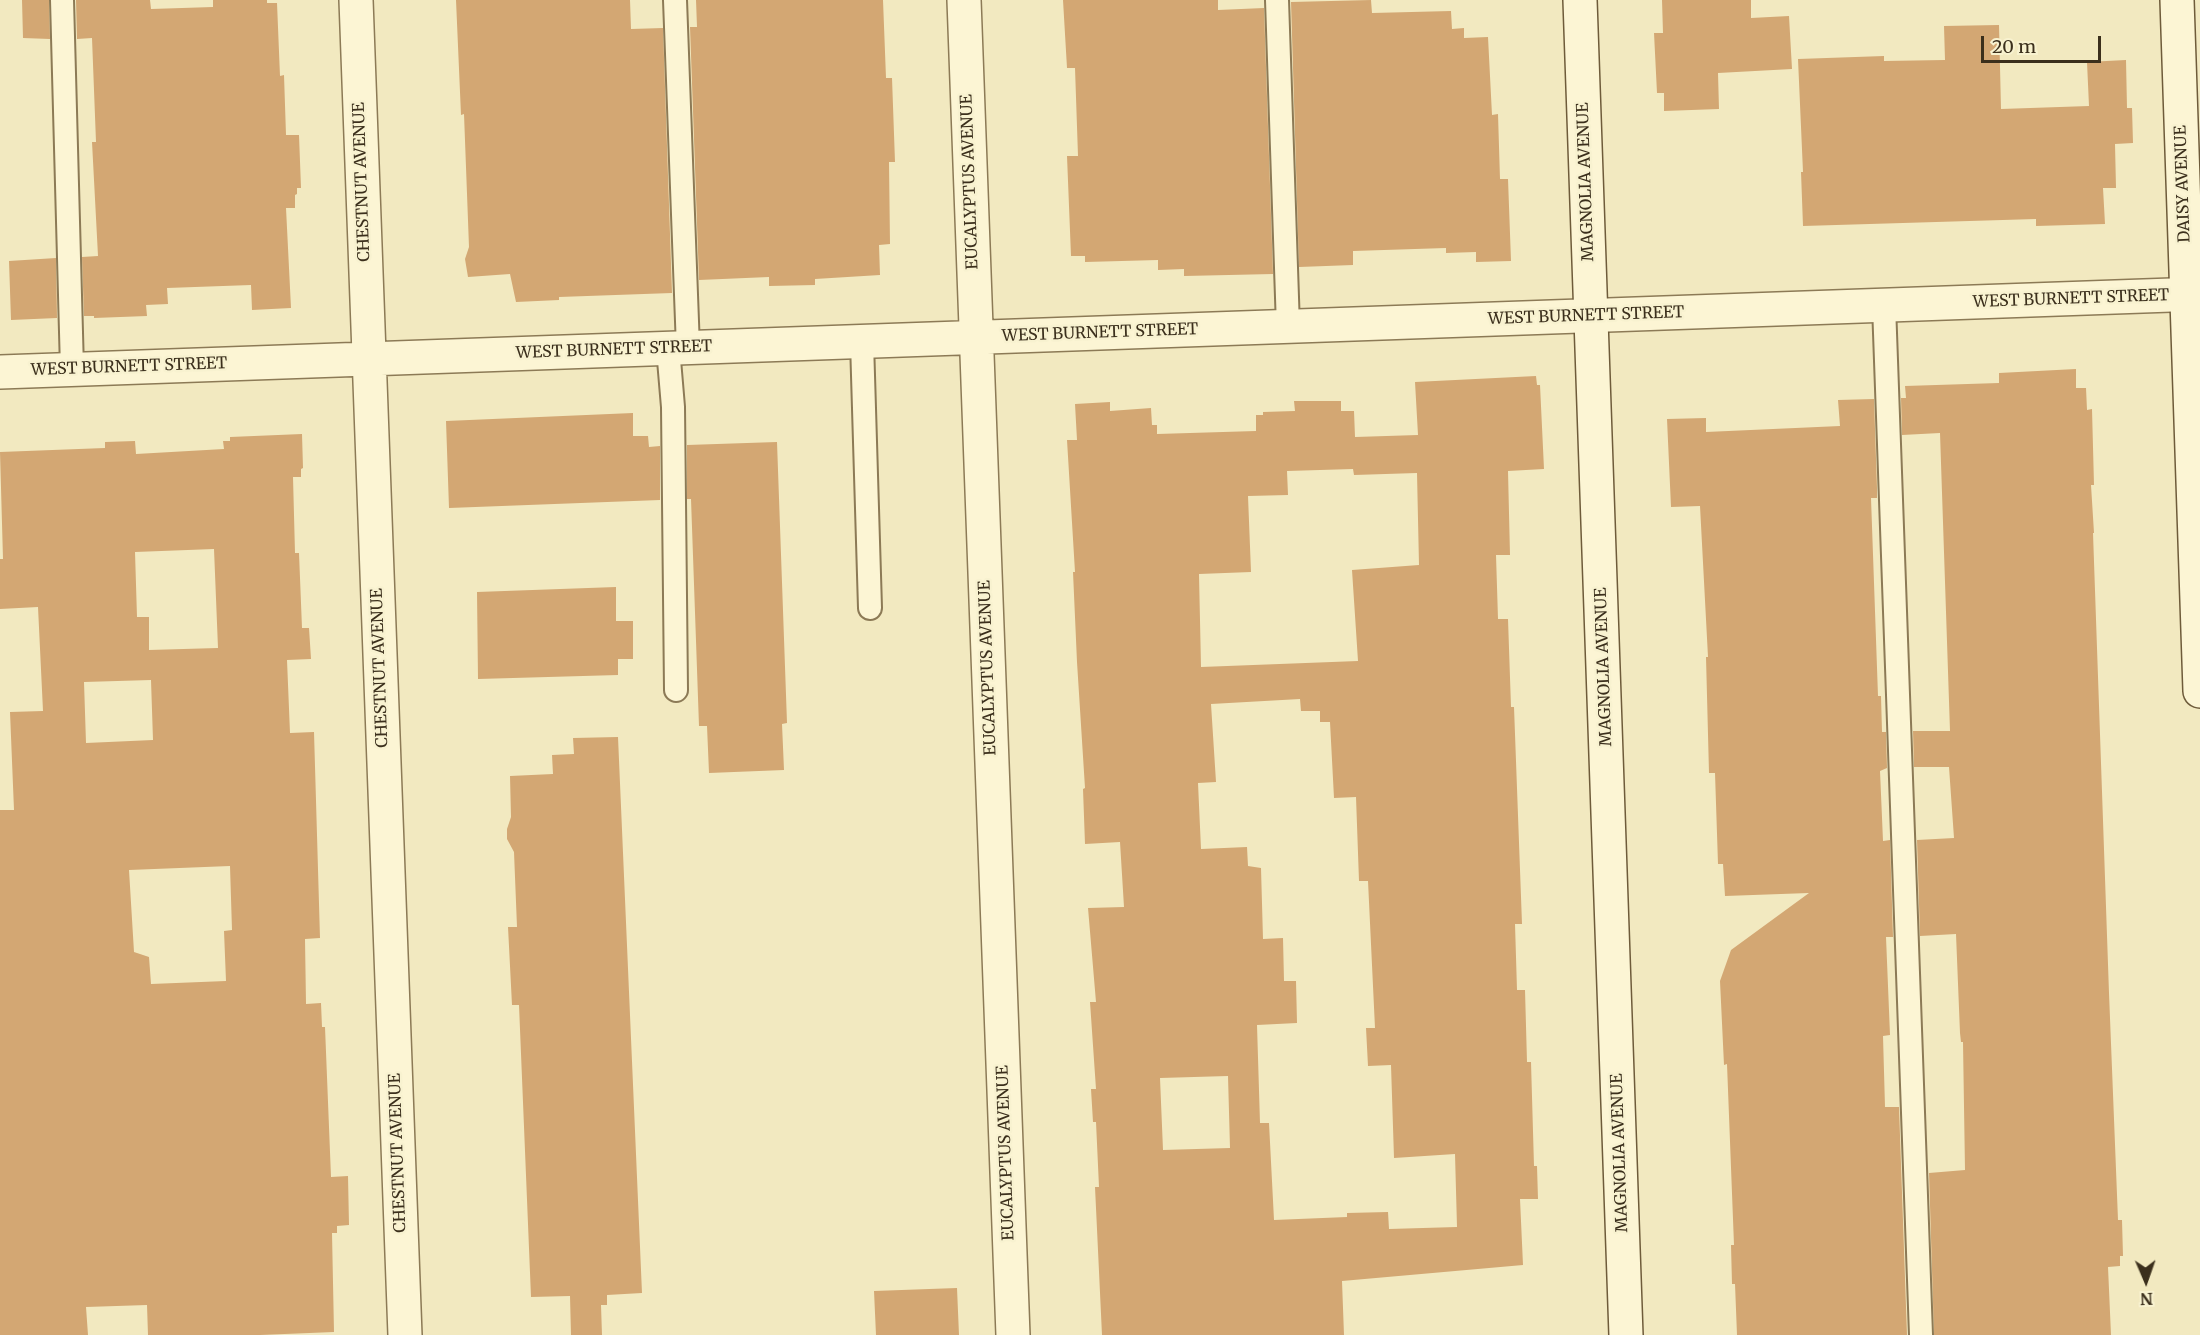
<!DOCTYPE html>
<html>
<head>
<meta charset="utf-8">
<style>
  body { margin:0 }
  #map { position:relative; width:2200px; height:1335px; overflow:hidden; background:#f2e9c0; font-family:Merriweather,serif }
  canvas { display:block }
  .north { position:absolute; left:2116px; top:1251px; width:60px; height:60px; -webkit-text-stroke:4px #f8f2d0; paint-order:stroke; rotate:178deg; font-size:16px; font-weight:700; line-height:24px; text-align:center; color:#3b2f1c }
  .north::after { content:''; display:block; margin:auto; width:21px; height:27px; background:#3b2f1c; clip-path:polygon(50% 0,100% 100%,50% 72%,0 100%) }
  .scale { position:absolute; left:1981px; top:36px; width:120px; height:27px; box-sizing:border-box; border:3px solid #3b2f1c; border-top:0; padding-left:8px; font-size:18px; line-height:21px; white-space:nowrap; color:#3b2f1c; -webkit-text-stroke:4px #f8f2d0; paint-order:stroke }
</style>
</head>
<body>
<div id="map">
<canvas width="2200" height="1335"></canvas>
<div class="north">N</div>
<div class="scale">20 m</div>
</div>
<script>
const c = document.querySelector('canvas').getContext('2d');
c.lineJoin = 'round';
function paint(path, color) { c.fillStyle = color; c.fill(path, 'evenodd'); }
const shape = rows => new Path2D(rows.map(r => 'M' + r).join(''));
function strokePath(path, color, width, dash) { c.strokeStyle = color; c.lineWidth = width; c.lineCap = dash ? 'butt' : 'round'; c.setLineDash(dash || []); c.stroke(path); }
function write(font, color, halo, rows, align = 'center') {
  c.font = font + ' Merriweather,serif'; c.lineWidth = 5; c.setLineDash([]); c.textBaseline = 'middle'; c.strokeStyle = halo; c.fillStyle = color; for (const [text, x, y, turn = 0] of rows) {
    c.save(); c.translate(x, y); c.rotate((+turn || 0) * Math.PI / 180); c.textAlign = isNaN(turn) ? turn : align; if (halo) c.strokeText(text, 0, 0); c.fillText(text, 0, 0); c.restore();
  }
}
paint(shape([
  [22,0,49,0,50,39,23,38],
  [76,0,150,0,151,9,213,7,213,0,267,0,267,3,277,3,280,76,284,75,286,135,299,135,301,188,297,188,297,194,295,195,295,208,286,208,291,308,252,310,251,285,167,288,168,304,146,305,147,316,94,318,94,316,84,316,82,257,98,256,92,142,96,142,92,38,77,39],
  [456,0,630,0,631,29,663,28,672,293,559,297,559,300,516,302,510,274,468,277,465,259,469,247,464,114,461,115],
  [696,0,883,0,886,78,892,78,895,162,889,162,890,244,879,245,880,275,815,279,815,285,769,286,769,277,699,280,690,27,697,27],
  [1063,0,1218,0,1218,10,1264,8,1273,274,1184,276,1184,269,1158,270,1158,260,1085,262,1085,256,1071,256,1067,156,1078,156,1075,68,1067,68],
  [1371,0,1372,13,1451,11,1452,29,1464,28,1464,38,1488,37,1492,115,1498,114,1500,179,1508,179,1511,261,1476,262,1476,252,1446,253,1446,248,1353,251,1353,265,1299,267,1291,2],
  [1662,0,1751,0,1751,18,1789,16,1792,69,1718,73,1719,109,1664,111,1664,93,1657,93,1654,33,1663,33],
  [1999,25,2001,109,2089,106,2087,62,2126,60,2127,108,2132,108,2133,143,2115,144,2116,188,2103,188,2105,224,2036,226,2036,219,1803,226,1801,172,1803,172,1798,59,1884,56,1884,61,1945,60,1944,26],
  [56,258,57,318,11,320,9,261],
  [2076,369,2076,388,2086,388,2087,410,2092,409,2094,485,2091,485,2094,533,2093,533,2109,993,2118,1220,2122,1220,2123,1256,2120,1256,2120,1266,2108,1267,2111,1335,1934,1335,1929,1173,1965,1170,1963,1042,1961,1042,1960,1033,1956,934,1920,936,1917,840,1954,838,1949,767,1914,767,1913,731,1950,731,1940,433,1902,435,1901,398,1906,398,1905,386,1999,383,1999,373],
  [1536,376,1537,385,1540,385,1544,469,1508,471,1510,555,1496,555,1498,619,1508,619,1511,707,1514,707,1522,924,1515,924,1517,990,1525,990,1527,1062,1531,1062,1534,1166,1537,1166,1538,1199,1520,1199,1523,1265,1342,1281,1344,1335,1102,1335,1095,1187,1099,1187,1096,1122,1093,1122,1091,1089,1096,1089,1090,1002,1096,1002,1088,908,1124,907,1120,842,1085,844,1083,789,1085,788,1077,662,1073,572,1075,572,1067,440,1077,440,1075,404,1110,402,1110,411,1151,408,1152,425,1157,425,1157,434,1256,431,1256,415,1263,415,1263,412,1295,411,1294,401,1341,401,1341,411,1354,411,1355,437,1418,435,1415,382],
  [1353,469,1354,475,1417,473,1419,565,1352,570,1358,661,1201,667,1199,574,1251,572,1248,496,1288,495,1287,471],
  [1300,699,1301,711,1320,711,1320,722,1330,722,1334,798,1356,797,1359,881,1368,881,1375,1028,1366,1028,1368,1066,1391,1065,1394,1158,1455,1154,1457,1227,1389,1229,1388,1212,1347,1213,1347,1217,1274,1220,1269,1123,1260,1123,1257,1025,1297,1023,1296,981,1284,981,1283,938,1263,939,1261,868,1248,866,1247,847,1201,849,1198,783,1216,782,1211,704],
  [1228,1076,1230,1148,1163,1150,1160,1078],
  [1874,399,1877,488,1877,498,1871,498,1878,696,1881,696,1882,732,1886,732,1887,768,1880,771,1883,841,1890,840,1893,937,1886,937,1890,1035,1883,1036,1885,1107,1899,1107,1907,1335,1737,1335,1735,1284,1732,1284,1731,1245,1734,1245,1727,1064,1724,1065,1720,981,1731,950,1809,893,1725,896,1723,864,1718,864,1715,773,1709,773,1706,657,1708,657,1700,506,1671,507,1667,419,1706,418,1706,432,1840,426,1838,400],
  [633,413,633,436,648,436,649,447,660,446,660,500,449,508,446,421],
  [302,434,303,468,301,469,301,477,293,477,295,553,299,553,302,628,309,628,311,659,287,660,290,733,314,732,320,938,305,939,306,1004,321,1003,322,1027,325,1027,331,1177,348,1176,349,1225,337,1226,337,1233,332,1233,334,1332,260,1335,148,1335,147,1305,86,1307,88,1335,0,1335,0,810,14,810,10,712,43,711,38,607,0,609,0,559,3,559,0,452,105,448,105,442,135,441,136,454,224,449,223,441,230,441,230,437],
  [214,549,218,648,149,650,149,617,137,617,135,552],
  [151,680,153,740,86,743,84,682],
  [230,866,232,930,224,931,226,981,151,984,149,957,134,952,129,870],
  [777,442,787,723,782,724,784,770,709,773,707,726,699,726,691,499,687,499,687,445],
  [616,587,616,621,633,621,633,659,618,659,618,675,478,679,477,592],
  [618,737,642,1293,607,1295,607,1305,601,1305,602,1335,571,1335,570,1296,531,1297,519,1005,512,1005,508,927,517,927,514,852,507,839,507,829,511,817,510,776,553,774,552,755,574,754,573,738],
  [957,1288,959,1335,876,1335,874,1291]
]), '#d3a773');
const lane = shape([
  [62,0,72,369],
  [675,0,688,348],
  [1277,0,1288,327],
  [1884,305,1921,1335],
  [862,342,870,608],
  [668,348,673,407,676,690]
]);
const street = shape([
  [356,0,405,1335],
  [964,0,1013,1335],
  [0,372,2200,294]
]);
const secondary = shape([
  [1580,0,1626,1335],
  [2177,0,2200,691]
]);
strokePath(lane, '#8c7a56', 26);
strokePath(street, '#8c7a56', 36);
strokePath(secondary, '#6e5b3a', 36);
strokePath(lane, '#fcf5d4', 22);
strokePath(street, '#fcf5d4', 33);
strokePath(secondary, '#fcf5d4', 33);
write('16px', '#3b2f1c', '#f8f2d0', [
  ["CHESTNUT AVENUE",362,182,-92],
  ["EUCALYPTUS AVENUE",970,182,-92],
  ["MAGNOLIA AVENUE",1586,182,-92],
  ["DAISY AVENUE",2183,184,-92],
  ["WEST BURNETT STREET",2071,299,-2],
  ["WEST BURNETT STREET",1586,316,-2],
  ["WEST BURNETT STREET",1100,333,-2],
  ["WEST BURNETT STREET",614,350,-2],
  ["WEST BURNETT STREET",129,367,-2],
  ["MAGNOLIA AVENUE",1604,667,-92],
  ["CHESTNUT AVENUE",380,668,-92],
  ["EUCALYPTUS AVENUE",988,668,-92],
  ["CHESTNUT AVENUE",398,1153,-92],
  ["EUCALYPTUS AVENUE",1006,1153,-92],
  ["MAGNOLIA AVENUE",1620,1153,-92]
]);
</script>
</body>
</html>
